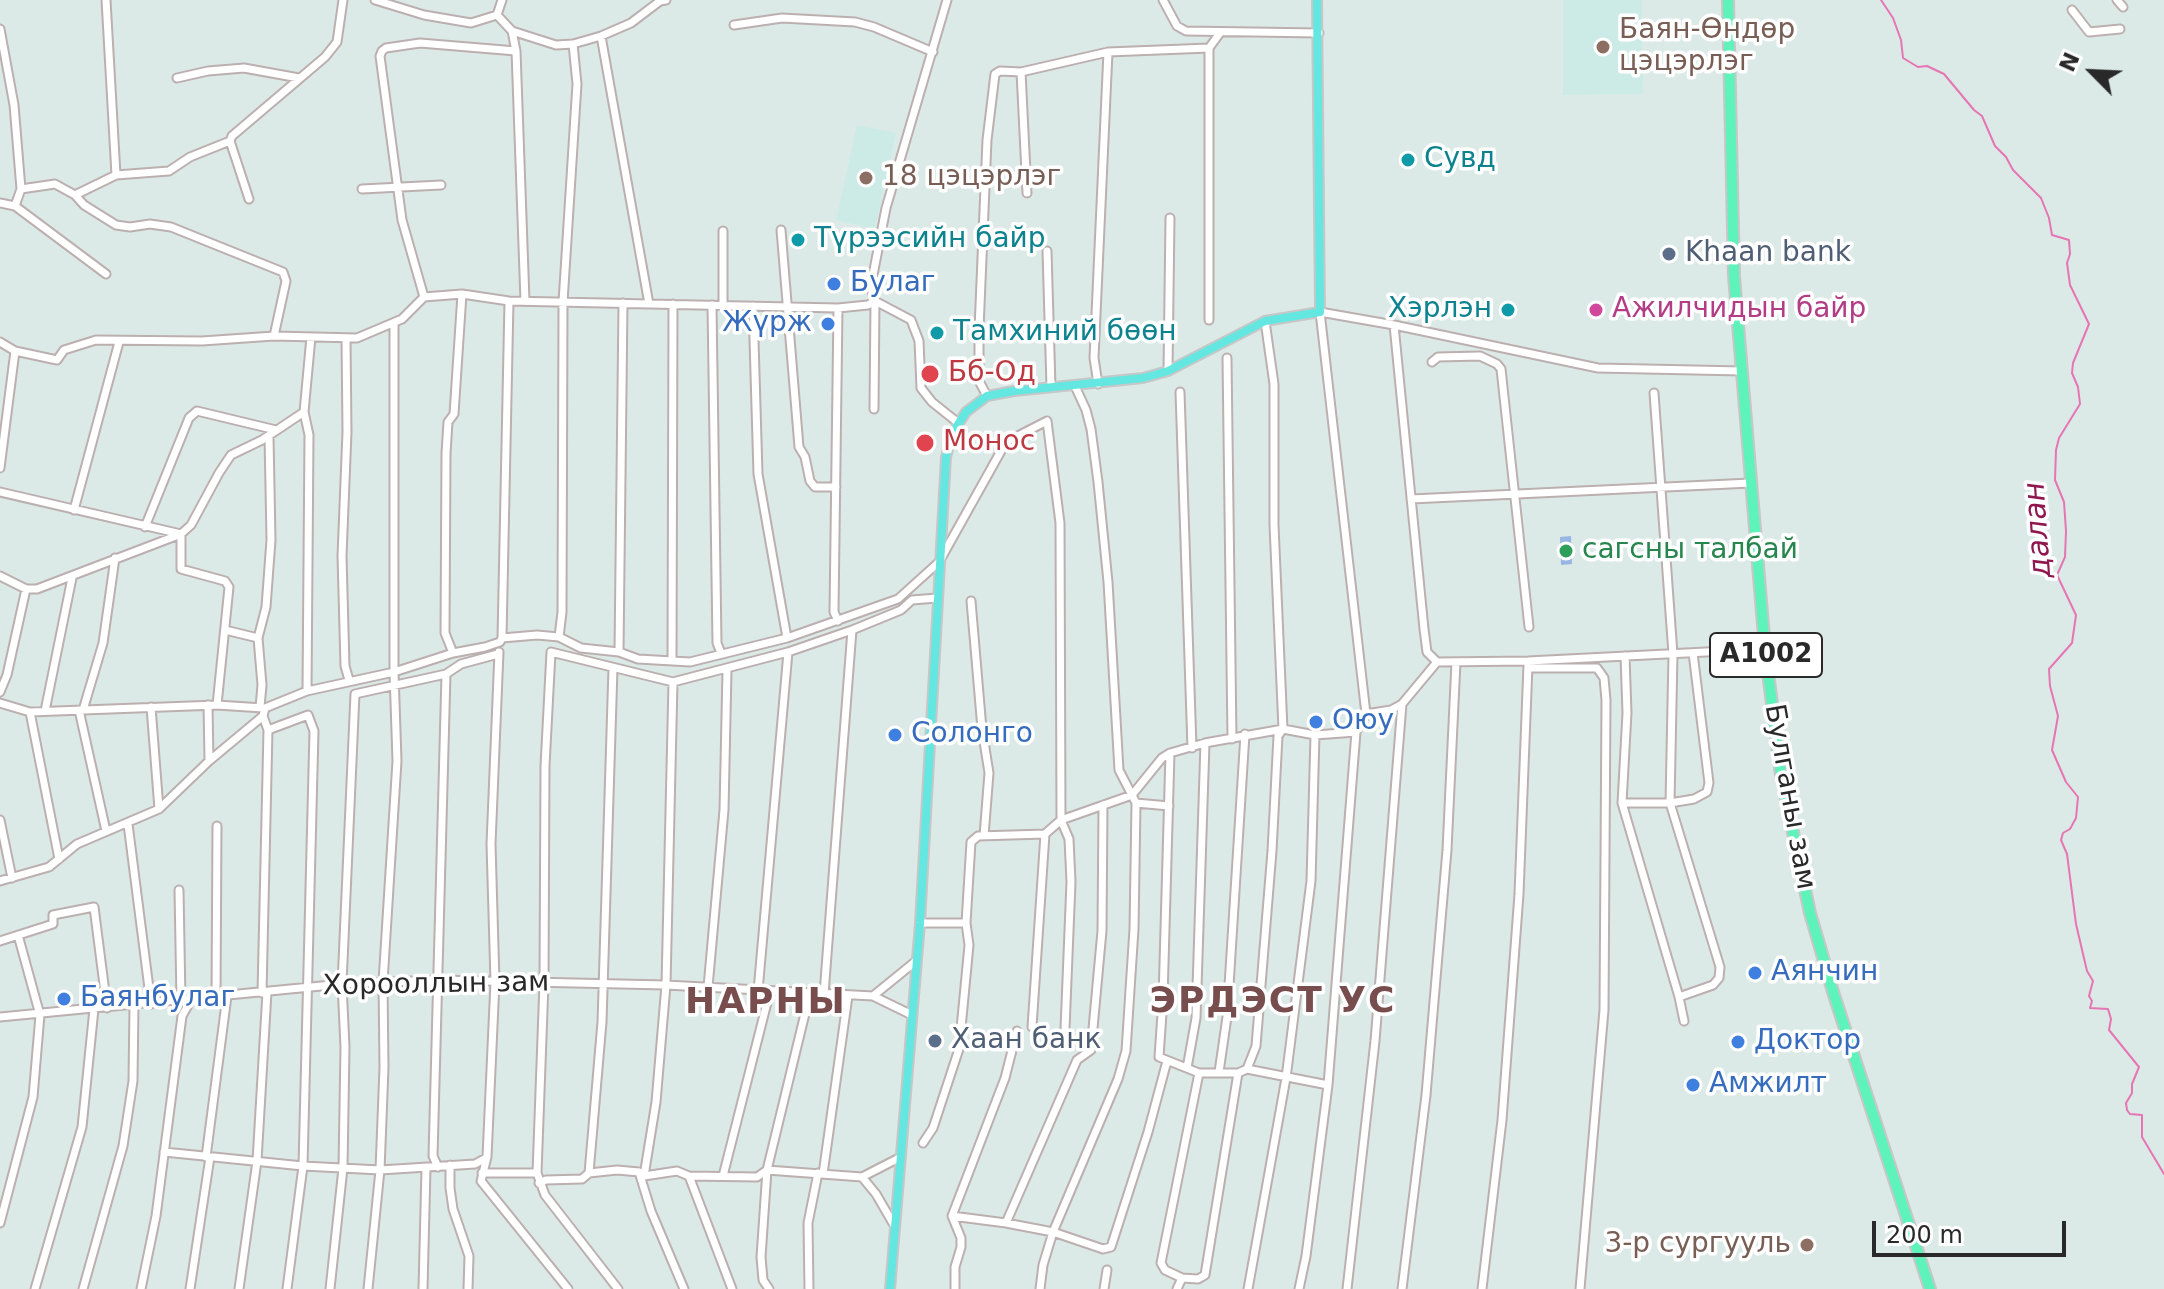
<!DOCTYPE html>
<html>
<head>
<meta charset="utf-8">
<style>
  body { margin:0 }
  #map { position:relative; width:2164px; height:1289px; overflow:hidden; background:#dceae7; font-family:"DejaVu Sans",sans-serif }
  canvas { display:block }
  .north { position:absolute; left:2052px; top:32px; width:80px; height:80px; -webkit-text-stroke:6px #fff; paint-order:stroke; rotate:294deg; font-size:22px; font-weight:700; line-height:32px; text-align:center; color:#292929 }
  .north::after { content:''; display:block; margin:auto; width:28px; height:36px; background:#292929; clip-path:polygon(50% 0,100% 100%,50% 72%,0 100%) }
  .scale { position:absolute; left:1872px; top:1221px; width:194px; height:36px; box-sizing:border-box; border:4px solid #292929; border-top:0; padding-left:10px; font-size:24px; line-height:28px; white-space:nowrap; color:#292929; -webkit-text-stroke:6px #fff; paint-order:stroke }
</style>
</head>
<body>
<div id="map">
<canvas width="2164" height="1289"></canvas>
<div class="north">N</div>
<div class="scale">200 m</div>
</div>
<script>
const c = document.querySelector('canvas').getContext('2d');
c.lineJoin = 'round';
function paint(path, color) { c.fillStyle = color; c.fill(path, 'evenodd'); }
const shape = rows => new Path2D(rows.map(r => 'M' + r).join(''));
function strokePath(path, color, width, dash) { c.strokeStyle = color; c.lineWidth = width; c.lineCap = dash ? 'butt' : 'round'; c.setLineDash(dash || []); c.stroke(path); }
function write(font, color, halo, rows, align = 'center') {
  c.font = font + ' "DejaVu Sans",sans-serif'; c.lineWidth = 7; c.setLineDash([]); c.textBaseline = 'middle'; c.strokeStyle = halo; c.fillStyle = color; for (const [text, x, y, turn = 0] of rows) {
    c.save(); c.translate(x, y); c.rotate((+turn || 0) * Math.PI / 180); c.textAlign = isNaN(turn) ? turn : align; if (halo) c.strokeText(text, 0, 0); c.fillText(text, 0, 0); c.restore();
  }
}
paint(shape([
  [1563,0,1642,0,1643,94,1563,95],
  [857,125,896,133,875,229,836,220]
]), '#ccebe7');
paint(shape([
  [920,431,931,431,930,455,919,455]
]), '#d9f1dd');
paint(shape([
  [1571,536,1572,564,1561,565,1560,537]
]), '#98b6e4');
strokePath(shape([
  [1881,0,1893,18,1901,40,1903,58,1918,67,1927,66,1944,74,1974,110,1982,116,1995,146,2006,157,2013,170,2041,198,2049,218,2052,235,2069,240,2070,254,2067,263,2070,285,2089,324,2073,363,2072,373,2078,387,2080,404,2059,438,2056,450,2055,480,2064,502,2066,531,2065,557,2057,575,2076,615,2072,643,2049,669,2050,686,2058,716,2052,750,2066,782,2078,797,2076,818,2070,829,2063,833,2061,840,2067,854,2076,924,2087,971,2093,981,2089,996,2092,1001,2090,1008,2108,1009,2111,1019,2109,1030,2139,1067,2132,1084,2132,1093,2126,1103,2127,1110,2130,1114,2142,1115,2142,1137,2164,1174]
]), '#e675b3', 2);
const minor = shape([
  [106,0,116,175],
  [375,0,424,15,471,23,497,15,502,0],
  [947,0,886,208,873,275,872,291,875,301,911,320,919,341,921,388,932,402,957,422],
  [1163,0,1177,26,1186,31,1319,33],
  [2117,0,2123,7],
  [2072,10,2089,32,2120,29],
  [497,15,512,31,516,51,525,301],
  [734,25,782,18,855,22,874,27,933,52],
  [0,29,14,105,21,189,15,206],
  [512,31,556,45,573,44,577,84,563,302,562,612,559,637],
  [601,36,649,304],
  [573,44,601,36,631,23,660,1,666,0],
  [1021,72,1027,193],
  [177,78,208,71,244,68,299,78],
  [230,141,249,199],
  [21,189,55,184,75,195,116,175,169,171,190,157,230,141,232,136,325,57,337,42,343,0],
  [362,189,441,185],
  [75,195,84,205,116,225,130,227,150,224,171,227,283,272,286,281,274,336],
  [0,203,15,206,106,274],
  [781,230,799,447,805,457,810,481,815,487,836,487],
  [723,231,723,306],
  [1047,251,1051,387],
  [424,297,402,220,380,56,382,51,386,48,420,43,516,51],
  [712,305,717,643,721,653],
  [753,306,758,474,787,638],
  [838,308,834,612,838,621],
  [1209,320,1209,48,1220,33],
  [1394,325,1598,368,1742,371],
  [346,339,347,432,342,556,345,666,349,680],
  [0,342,15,351,57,360,64,350,96,340,202,341,274,336,357,338,402,319,424,297,462,294,509,301,838,308,868,305,875,301,874,409],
  [1227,358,1232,739],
  [1432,362,1438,357,1480,356,1497,364,1501,369,1529,627],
  [1168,371,1170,218],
  [1098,384,1094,358,1108,52],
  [1180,392,1192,748],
  [1654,393,1673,654,1670,803,1720,967,1719,978,1713,985,1679,997],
  [987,396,979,381,979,329,987,140,995,74,1000,71,1021,72,1108,52,1209,48],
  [304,412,309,435,307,691],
  [0,468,15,351],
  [0,492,181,534,191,525,219,473,231,455,262,440,304,412,311,337],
  [1411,499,1751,483],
  [74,510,119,342],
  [145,527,189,418,197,411,276,430],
  [0,576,26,589,37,589,181,534,181,569,225,581,229,587,217,705],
  [971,601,982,729,989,773,984,836],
  [225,630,258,638],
  [502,638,509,301],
  [499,652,491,844,495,982,487,1157,481,1181,568,1289],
  [619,652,623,303],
  [453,653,445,633,446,453,448,422,454,414,462,294],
  [672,659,673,304],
  [1528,668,1597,668,1604,678,1606,700,1604,1010,1580,1289],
  [0,692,7,675,26,589],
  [0,703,30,712,217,705,263,708],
  [208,705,209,761],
  [151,707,159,809],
  [260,707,262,685,258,638,266,607,271,540,269,436],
  [79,710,106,831],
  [83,710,103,643,115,558],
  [45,711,72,578],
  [30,712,59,859],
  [1366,714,1320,312,1394,325,1424,629,1427,652,1437,662],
  [268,730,308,715,314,731,303,1166,287,1289],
  [1170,753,1163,999,1159,1057,1199,1073,1238,1073,1247,1069,1256,1046,1272,851,1278,736,1283,729,1274,525,1274,384,1265,321],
  [1136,803,1169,806],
  [1622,803,1627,713,1625,656],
  [0,820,12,878],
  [128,824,151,1004],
  [0,881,49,867,77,844,159,809,209,761,263,716,265,708,307,691,394,672,453,653,485,647,500,642,502,638,537,635,559,637,581,648,619,652,638,659,690,662,787,638,898,599,939,562,1006,442,1047,421,1060,523,1061,820,1069,839,1071,882,1065,1029],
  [179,890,181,1001],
  [920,923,966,923,971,842,978,836,1045,834,1061,820,1132,795,1162,758,1170,753,1205,743,1283,729,1315,735,1356,732,1366,714,1391,710,1402,704,1437,662,1528,661,1765,649],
  [0,941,53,924,53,915,94,907,107,1008],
  [708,987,724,810,727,670],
  [758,991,788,652],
  [262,993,268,730,263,716],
  [824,994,852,630],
  [873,996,916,961],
  [216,997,217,826],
  [0,1017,342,984,438,980,666,985,873,996,912,1015],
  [1684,1021,1679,997,1622,803,1670,803,1694,799,1707,792,1709,783,1693,653],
  [1032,1027,1045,834],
  [1187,1068,1196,1018,1205,743],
  [1247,1069,1328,1085],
  [1219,1072,1227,1017,1245,734],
  [1199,1073,1161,1263,1165,1270,1182,1278,1198,1279,1205,1275,1238,1073],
  [923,1143,933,1128,959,1049,969,945,966,923],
  [164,1152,303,1166,380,1170,475,1164,486,1158],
  [206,1157,227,996],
  [450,1165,450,1188,453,1209,469,1256,468,1289],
  [438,1167,433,1156,446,674],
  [639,1172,651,1211,684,1289],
  [482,1173,537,1173],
  [589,1173,602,1022,613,668],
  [823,1174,848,996],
  [644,1176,656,1102,666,985,673,682],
  [689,1176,732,1289],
  [723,1176,770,991],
  [862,1177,876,1194,894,1225],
  [539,1183,546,1180,582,1179,589,1173,617,1170,639,1172,644,1176,677,1171,689,1176,757,1177,767,1170,862,1177,899,1158],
  [952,1216,1006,1223,1053,1232,1103,1249,1111,1247,1148,1132,1167,1061],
  [0,1223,33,1097,40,1015,18,935],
  [1006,1223,1077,1060,1091,1050,1102,931,1103,805],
  [35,1289,82,1127,94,1009],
  [83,1289,123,1146,133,1081,134,1005],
  [141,1289,156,1216,182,1016,191,1000],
  [190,1289,210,1157],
  [239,1289,257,1161,267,992],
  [330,1289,343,1168,345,1047,342,984,355,694,446,674,461,664,498,654],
  [368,1289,380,1170,384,1068,383,982,397,761,394,672,394,323],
  [423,1289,426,1168],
  [618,1289,545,1195,537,1173,544,983,545,766,551,652,673,682,788,652,852,630,901,610,912,600,937,598],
  [769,1289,763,1280,761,1257,767,1170,810,993],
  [809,1289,808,1223,818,1173],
  [955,1289,955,1267,961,1247,961,1238,952,1216,1005,1078,1017,1031],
  [1040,1289,1043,1265,1053,1232,1118,1079,1126,1051,1134,929,1136,803,1119,770,1108,582,1098,482,1091,429,1086,410,1075,386],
  [1104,1289,1107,1270],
  [1177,1289,1182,1278],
  [1248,1289,1286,1078,1311,881,1315,735],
  [1299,1289,1306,1256,1328,1085,1356,732],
  [1347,1289,1375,1041,1402,704],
  [1402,1289,1426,1095,1447,850,1456,662],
  [1482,1289,1502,1120,1510,1014,1519,894,1528,665]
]);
const major = shape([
  [890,1289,920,923,946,457,952,434,966,412,987,396,1014,391,1143,378,1168,371,1265,321,1320,312,1317,0]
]);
const highway = shape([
  [1728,0,1734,276,1765,649,1781,775,1810,913,1834,995,1930,1289]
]);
strokePath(minor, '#bcafaf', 11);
strokePath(major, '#c7c7c7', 12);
strokePath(highway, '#c7c7c7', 14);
strokePath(minor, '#fff', 7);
strokePath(major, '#64e7e1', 8);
strokePath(highway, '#5ef3bb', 10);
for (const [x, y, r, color] of [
  [1603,47,8,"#8d6e63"],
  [1408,160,8,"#0f9aa8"],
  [866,178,8,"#8d6e63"],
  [798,240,8,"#0f9aa8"],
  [1669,254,8,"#5c6f8a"],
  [834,284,8,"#3f7fe0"],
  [1508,310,8,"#0f9aa8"],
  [1596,310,8,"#d1479c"],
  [828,324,8,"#3f7fe0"],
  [937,333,8,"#0f9aa8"],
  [930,374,10,"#e0444e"],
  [925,443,10,"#e0444e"],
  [1566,551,8,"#2e9e5b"],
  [1316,722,8,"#3f7fe0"],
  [895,735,8,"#3f7fe0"],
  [1755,973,8,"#3f7fe0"],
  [64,999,8,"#3f7fe0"],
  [935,1041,8,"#5c6f8a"],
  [1738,1042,8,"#3f7fe0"],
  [1693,1085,8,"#3f7fe0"],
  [1807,1245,8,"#8d6e63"]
]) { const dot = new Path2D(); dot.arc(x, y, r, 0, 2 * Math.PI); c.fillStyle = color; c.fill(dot); strokePath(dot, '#fff', 3); }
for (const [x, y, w] of [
  [1766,655,112]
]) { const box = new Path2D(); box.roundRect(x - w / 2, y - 22, w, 44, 6); c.fillStyle = '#fff'; c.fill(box); strokePath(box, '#292929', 2); }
write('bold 26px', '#292929', null, [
  ["A1002",1766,655]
]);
write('28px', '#785e54', '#fff', [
  ["Баян-Өндөр",1619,31],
  ["цэцэрлэг",1619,63],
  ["18 цэцэрлэг",882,178],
  ["3-р сургууль",1791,1245,"right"]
], 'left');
write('28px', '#0d838f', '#fff', [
  ["Сувд",1424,160],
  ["Түрээсийн байр",814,240],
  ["Хэрлэн",1492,310,"right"],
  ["Тамхиний бөөн",953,333]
], 'left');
write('28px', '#4e5e75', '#fff', [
  ["Khaan bank",1685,254],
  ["Хаан банк",951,1041]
], 'left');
write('28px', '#366cbe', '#fff', [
  ["Булаг",850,284],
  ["Жүрж",812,324,"right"],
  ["Оюу",1332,722],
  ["Солонго",911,735],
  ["Аянчин",1771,973],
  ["Баянбулаг",80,999],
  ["Доктор",1754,1042],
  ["Амжилт",1709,1085]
], 'left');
write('28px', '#b23c85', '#fff', [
  ["Ажилчидын байр",1612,310]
], 'left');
write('28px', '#be3a42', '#fff', [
  ["Бб-Од",948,374],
  ["Монос",943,443]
], 'left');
write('28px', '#27864d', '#fff', [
  ["сагсны талбай",1582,551]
], 'left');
write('28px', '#292929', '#fff', [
  ["Булганы зам",1789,797,80],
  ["Хорооллын зам",436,985,-1]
]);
write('italic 30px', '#90164f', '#fff', [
  ["далан",2039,530,-94]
]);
c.letterSpacing = '2px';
write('bold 36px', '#774d4d', '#fff', [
  ["ЭРДЭСТ УС",1273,1003],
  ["НАРНЫ",766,1004]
]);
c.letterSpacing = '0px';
</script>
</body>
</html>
